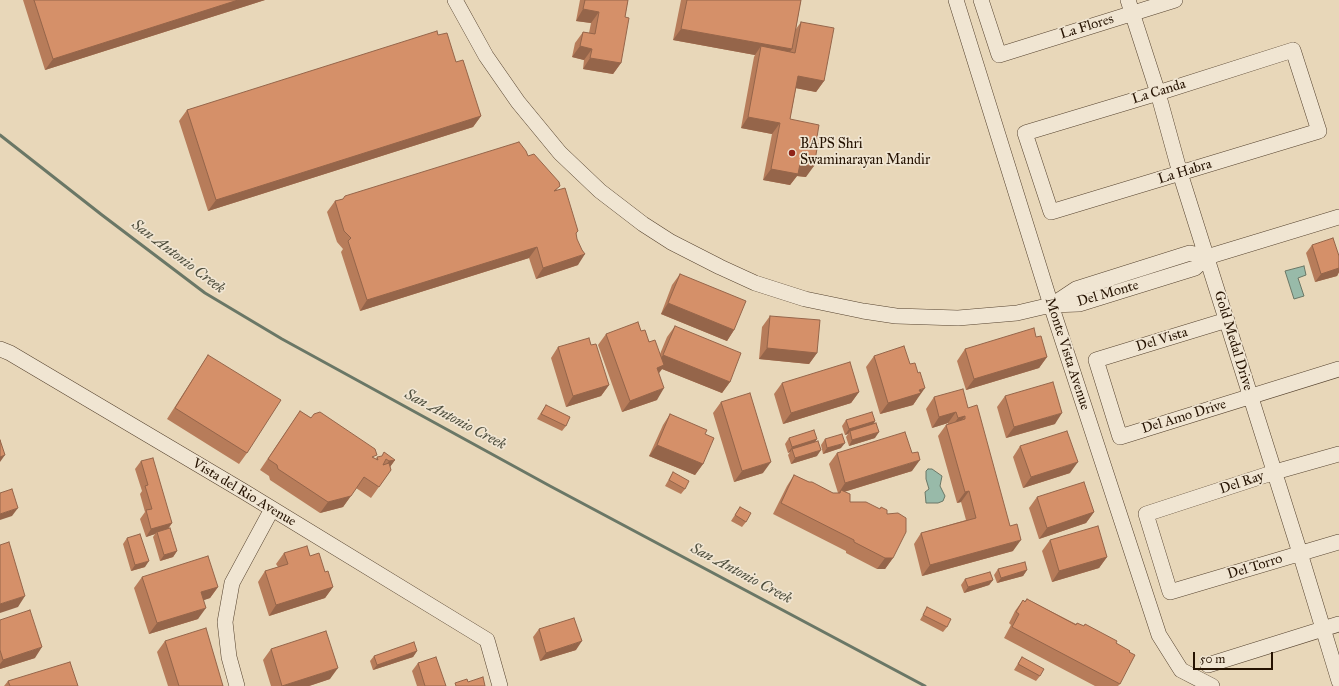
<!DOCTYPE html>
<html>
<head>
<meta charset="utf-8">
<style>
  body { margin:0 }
  #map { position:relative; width:1339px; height:686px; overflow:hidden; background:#e8d7b9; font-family:"IM FELL Great Primer",serif }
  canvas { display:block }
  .scale { position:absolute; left:1193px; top:652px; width:80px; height:18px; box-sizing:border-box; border:2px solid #251201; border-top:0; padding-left:5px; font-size:12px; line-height:14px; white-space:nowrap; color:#251201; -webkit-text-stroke:3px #f0e5d2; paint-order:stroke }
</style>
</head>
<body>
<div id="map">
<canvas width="1339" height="686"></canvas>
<div class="scale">50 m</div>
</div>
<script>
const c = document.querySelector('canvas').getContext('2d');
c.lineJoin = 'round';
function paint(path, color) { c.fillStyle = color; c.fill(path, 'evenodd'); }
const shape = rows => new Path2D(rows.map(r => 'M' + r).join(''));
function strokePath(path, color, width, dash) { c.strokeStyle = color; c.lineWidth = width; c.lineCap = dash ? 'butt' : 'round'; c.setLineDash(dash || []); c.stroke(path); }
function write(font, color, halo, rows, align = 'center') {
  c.font = font + ' "IM FELL Great Primer",serif'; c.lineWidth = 3.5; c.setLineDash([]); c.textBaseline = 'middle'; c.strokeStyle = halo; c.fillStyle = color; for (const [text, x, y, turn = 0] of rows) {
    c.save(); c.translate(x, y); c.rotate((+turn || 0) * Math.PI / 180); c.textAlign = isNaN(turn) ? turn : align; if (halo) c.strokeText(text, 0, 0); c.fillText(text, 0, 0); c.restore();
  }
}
const water = shape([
  [1304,266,1306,275,1298,278,1304,296,1294,299,1285,271,1304,266],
  [928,469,932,469,942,476,940,486,945,496,943,501,938,503,926,503,925,492,929,489,926,479,926,471,928,469]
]);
paint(water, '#98baa9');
strokePath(water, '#6a7766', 1);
strokePath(shape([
  [0,135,102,215,205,293,282,339,550,486,925,686]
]), '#6a7766', 3);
const minor = shape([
  [455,0,486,56,518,102,560,153,600,191,643,224,671,242,720,267,755,283,805,299,863,311,896,316,958,318,1017,313,1051,305,1079,304,1195,268,1207,257,1339,217],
  [956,0,1051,305,1159,635,1181,670,1212,686],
  [981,0,999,55,1175,0],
  [1128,0,1158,93,1180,173,1300,553,1339,681],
  [1293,50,1319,131,1051,212,1025,133,1158,93,1293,50],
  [1052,305,1076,289,1190,253,1207,257],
  [1227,320,1096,360,1120,437,1339,369],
  [0,349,10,353,243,491,487,640,500,686],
  [1339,454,1275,472,1146,514,1170,592,1339,542],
  [1208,665,1339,624],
  [237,686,229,657,225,622,232,583,272,509]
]);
strokePath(minor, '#56432f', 16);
strokePath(minor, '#f0e5d2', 15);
paint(shape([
  [23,0,265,0,45,70],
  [580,0,628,0,625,17,621,63,613,74,583,69,584,60,572,57,575,43,583,32,589,33,591,23,576,21],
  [681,0,801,0,796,29,801,22,824,81,816,92,796,88,790,119,806,177,797,176,790,185,763,180,772,134,741,128,754,57,755,55,673,40],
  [438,35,456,62,481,116,473,127,208,211,179,121,187,110],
  [528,156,557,190,578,231,576,234,578,265,536,279,529,258,360,311,341,252,343,249,337,242,327,212,335,201],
  [1312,245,1339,256,1339,272,1337,276,1315,282,1306,253],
  [680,274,734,330,727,341,661,314,672,285],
  [770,316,817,353,809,364,759,359,762,327],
  [675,326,730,382,722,393,662,369,659,373,657,400,622,412,598,345,606,334,641,331,660,354,667,337],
  [1036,337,1047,357,1039,368,966,390,957,361,965,349],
  [591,345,609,385,601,396,566,407,551,358,558,347],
  [208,355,247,453,239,464,167,419,201,366],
  [874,356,917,399,913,405,880,414,866,367],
  [782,383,859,392,851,403,783,424,774,394],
  [1005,396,1055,424,1006,438,997,407],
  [934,397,968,408,1013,551,922,576,914,544,921,533,966,520,961,502,957,503,938,436,946,425,948,424,948,423,932,428,926,409],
  [721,402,763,473,734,482,713,413],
  [546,405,566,426,562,431,537,419,542,411],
  [300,411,376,459,377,457,395,460,390,467,391,470,371,498,356,488,343,507,320,513,270,480,269,476,260,470],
  [670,414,705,434,703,464,695,475,649,456,663,425],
  [846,420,875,421,874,424,875,438,849,446,846,437,848,434,845,435,842,426],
  [789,438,817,439,815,442,817,456,791,464,788,455,790,452,788,453,785,444],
  [825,439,841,448,823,454,821,445],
  [1020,446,1070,473,1023,488,1013,457],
  [837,453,912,471,844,492,850,502,893,558,885,569,877,569,846,553,846,551,773,514,787,486,794,475,809,482,833,493,838,493,829,464],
  [141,461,172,523,168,529,177,551,173,557,160,561,153,537,155,534,146,537,140,519,145,512,140,494,142,491,135,469],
  [673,472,685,489,681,494,665,486],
  [1037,497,1094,512,1086,523,1039,539,1029,508],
  [740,507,746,522,742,527,731,521],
  [127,538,145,567,131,571,123,544],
  [1050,540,1107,557,1099,568,1052,582,1042,551],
  [284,553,310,556,325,572,333,587,325,598,269,616,258,582,265,571,278,567,276,564],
  [998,569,1027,570,1023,576,997,583,994,575],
  [142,577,218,587,210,598,203,600,198,619,149,634,134,588],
  [965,579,993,580,989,585,964,593,961,585],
  [1027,599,1076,624,1116,643,1129,652,1120,684,1118,686,1095,686,1004,638,1011,625,1009,623,1015,611,1023,600,1025,601],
  [927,607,947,627,943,632,920,620,924,613],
  [0,620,35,658,0,669],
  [539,629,576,650,540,661,533,637],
  [165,641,223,686,168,686,157,652],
  [271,649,330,679,309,686,271,686,263,660],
  [417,651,413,657,373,670,370,661,374,656],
  [1022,657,1040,676,1036,681,1014,670],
  [418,663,446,686,417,686,412,671],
  [8,681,78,686,4,686]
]), '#b77c5a');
paint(shape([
  [238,0,265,0,45,70,53,59],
  [583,9,599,12,591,23,576,21],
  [681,29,792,49,784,60,761,46,755,55,673,40],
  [580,46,592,49,584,60,572,57],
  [590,58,621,63,613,74,583,69],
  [798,76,824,81,816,92,790,87],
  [481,116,473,127,208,211,216,200],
  [748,117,780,123,772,134,741,128],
  [800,164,814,166,806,177,797,176,790,185,763,180,771,169],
  [537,247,529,258,360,311,367,300],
  [585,254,578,265,536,279,543,268],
  [1339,268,1339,272,1337,276,1315,282,1321,274],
  [668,303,734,330,727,341,661,314],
  [767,348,817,353,809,364,759,359],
  [663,355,730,382,722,393,662,369,656,377,655,366],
  [1047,357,1039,368,966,390,974,379],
  [609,385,601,396,566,407,573,396],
  [664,388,657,400,622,412,630,401],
  [925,388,913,405,880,414,888,403],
  [859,392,851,403,783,424,791,413],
  [956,412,948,423,932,428,939,417],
  [1062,413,1055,424,1006,438,1014,427],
  [965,416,957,427,950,429,958,418],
  [875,421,871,427,850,431,848,434,845,435,849,429],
  [879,432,875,438,849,446,852,440],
  [817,439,813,445,792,449,790,452,788,453,792,447],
  [845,443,841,448,823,454,827,448],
  [657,445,703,464,695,475,649,456],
  [821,450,817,456,791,464,795,458],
  [5,455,0,462,0,457],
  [395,460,387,471,381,472,389,461],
  [920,460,912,471,840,493,841,490,839,493,838,494,845,483],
  [771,462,763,473,734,482,742,471],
  [1078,462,1070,473,1023,488,1031,477],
  [969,491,961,502,957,503,965,492],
  [351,496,343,507,320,513,328,502],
  [18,508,12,516,0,520,0,514],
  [1094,512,1086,523,1039,539,1047,528],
  [172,523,166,531,157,532,155,534,146,537,151,529],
  [1021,540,1013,551,922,576,930,565],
  [177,551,173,557,160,561,164,555],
  [1107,557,1099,568,1052,582,1059,571],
  [885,558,893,558,885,569,877,569],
  [149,561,145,567,131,571,135,565],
  [1027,570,1023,576,997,583,1001,578],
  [993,580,989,585,964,593,968,587],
  [218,587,210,598,193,604,201,592],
  [333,587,325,598,269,616,276,605],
  [25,596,18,607,0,613,0,604],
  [206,608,198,619,149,634,157,623],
  [582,641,576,650,540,661,546,653],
  [42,647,35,658,0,669,0,664,3,660],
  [417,651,413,657,373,670,377,665],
  [338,668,330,679,309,686,282,686]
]), '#95654a');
const building = shape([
  [34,0,238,0,53,59,34,0],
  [585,0,628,0,625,17,629,18,621,63,590,58,592,49,580,46,583,32,595,34,599,12,583,9,585,0],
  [687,0,801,0,792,49,681,29,687,0],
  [801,22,834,28,824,81,798,76,790,119,819,125,816,143,818,143,814,166,800,164,798,174,771,169,780,123,748,117,761,46,795,53,801,22],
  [437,31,438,35,447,33,456,62,463,60,481,116,216,200,187,110,437,31],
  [519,142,526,151,528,156,534,154,559,182,560,186,554,191,565,188,578,231,576,233,577,239,582,250,585,254,543,268,537,247,367,300,348,241,351,238,344,231,335,201,343,199,345,196,519,142],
  [1333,238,1339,256,1339,268,1321,274,1312,245,1333,238],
  [680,274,746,301,734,330,668,303,680,274],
  [770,316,820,320,817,353,767,348,770,316],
  [638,322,641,331,645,330,649,342,655,340,664,365,657,368,664,388,630,401,606,334,638,322],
  [675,326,741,353,730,382,663,355,675,326],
  [1034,328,1036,337,1041,336,1047,357,974,379,965,349,1034,328],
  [589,338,591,345,596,344,609,385,573,396,558,347,589,338],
  [904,346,910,364,915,363,918,373,920,372,925,388,919,390,921,393,888,403,874,356,904,346],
  [208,355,281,400,247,453,175,408,208,355],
  [850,362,859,392,791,413,782,383,850,362],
  [1053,382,1062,413,1014,427,1005,396,1053,382],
  [963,389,968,408,977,405,1010,526,1017,524,1021,540,930,565,921,533,976,518,969,491,965,492,946,425,965,419,965,416,958,418,956,412,939,417,934,397,963,389],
  [750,393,771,462,742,471,721,402,750,393],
  [546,405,570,417,566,426,541,414,546,405],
  [300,411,311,418,314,414,320,412,375,449,377,455,372,457,378,460,377,457,382,456,384,452,395,460,389,461,386,459,383,465,389,463,391,470,379,487,364,477,351,496,328,502,278,469,277,465,268,459,300,411],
  [872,412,875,421,849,429,846,420,872,412],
  [670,414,707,430,705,434,714,438,703,464,657,445,670,414],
  [876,423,879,432,852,440,850,431,876,423],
  [814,430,817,439,792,447,789,438,814,430],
  [1067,431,1078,462,1031,477,1020,446,1067,431],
  [905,432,912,453,918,452,920,460,845,483,837,453,905,432],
  [842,434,845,443,827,448,825,439,842,434],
  [0,440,5,455,0,457,0,440],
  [818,441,821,450,795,458,792,449,818,441],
  [153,458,172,523,151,529,146,510,152,509,145,486,148,485,141,461,153,458],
  [673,472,689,481,685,489,669,480,673,472],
  [794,475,809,482,812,482,833,493,840,493,841,490,850,494,850,502,866,502,880,509,881,507,887,510,887,514,898,513,906,518,906,532,893,558,885,558,854,542,854,540,781,503,794,475],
  [1084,482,1094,512,1047,528,1037,497,1084,482],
  [12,489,18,508,0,514,0,493,12,489],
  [740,507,751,513,746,522,735,515,740,507],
  [1098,526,1107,557,1059,571,1050,540,1098,526],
  [170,528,177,551,164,555,157,532,170,528],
  [140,534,149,561,135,565,127,538,140,534],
  [9,542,25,596,0,604,0,545,9,542],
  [307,546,310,556,319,553,325,572,328,571,333,587,276,605,265,571,288,564,284,553,307,546],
  [208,556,218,587,201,592,206,608,157,623,142,577,208,556],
  [1025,562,1027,570,1001,578,998,569,1025,562],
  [990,572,993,580,968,587,965,579,990,572],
  [1027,599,1076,625,1077,623,1084,626,1085,624,1117,641,1116,643,1130,651,1129,652,1135,655,1120,684,1012,627,1019,614,1016,612,1023,600,1025,602,1027,599],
  [927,607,951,619,947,627,923,615,927,607],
  [30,610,42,647,3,660,0,650,0,620,30,610],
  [574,618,582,641,546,653,539,629,574,618],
  [206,628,223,686,179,686,165,641,206,628],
  [326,631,338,668,282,686,271,649,326,631],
  [414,642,417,651,377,665,374,656,414,642],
  [436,657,446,686,425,686,418,663,436,657],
  [1022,657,1044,669,1040,676,1018,664,1022,657],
  [70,662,78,686,10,686,8,681,70,662],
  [483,677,485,686,456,686,455,683,467,679,468,682,483,677]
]);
paint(building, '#d59069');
strokePath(building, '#95654a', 1);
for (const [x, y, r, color] of [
  [792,153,4,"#8f2418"]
]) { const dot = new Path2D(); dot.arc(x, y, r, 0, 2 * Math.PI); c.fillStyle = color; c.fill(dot); strokePath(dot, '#f0e5d2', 1.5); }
write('14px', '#251201', '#f0e5d2', [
  ["La Flores",1087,27,-17],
  ["La Canda",1159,92,-17],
  ["La Habra",1185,172,-17],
  ["Del Monte",1108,294,-16],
  ["Del Vista",1162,340,-17],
  ["Gold Medal Drive",1233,341,73],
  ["Monte Vista Avenue",1067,354,72],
  ["Del Amo Drive",1184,417,-17],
  ["Del Ray",1242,483,-18],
  ["Vista del Rio Avenue",244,493,31],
  ["Del Torro",1255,567,-17]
]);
write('14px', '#251201', '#f0e5d2', [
  ["BAPS Shri",800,145],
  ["Swaminarayan Mandir",800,161]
], 'left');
write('italic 15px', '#4d4d3c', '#f0e5d2', [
  ["San Antonio Creek",178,257,37],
  ["San Antonio Creek",455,420,28],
  ["San Antonio Creek",741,574,28]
]);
</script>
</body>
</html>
